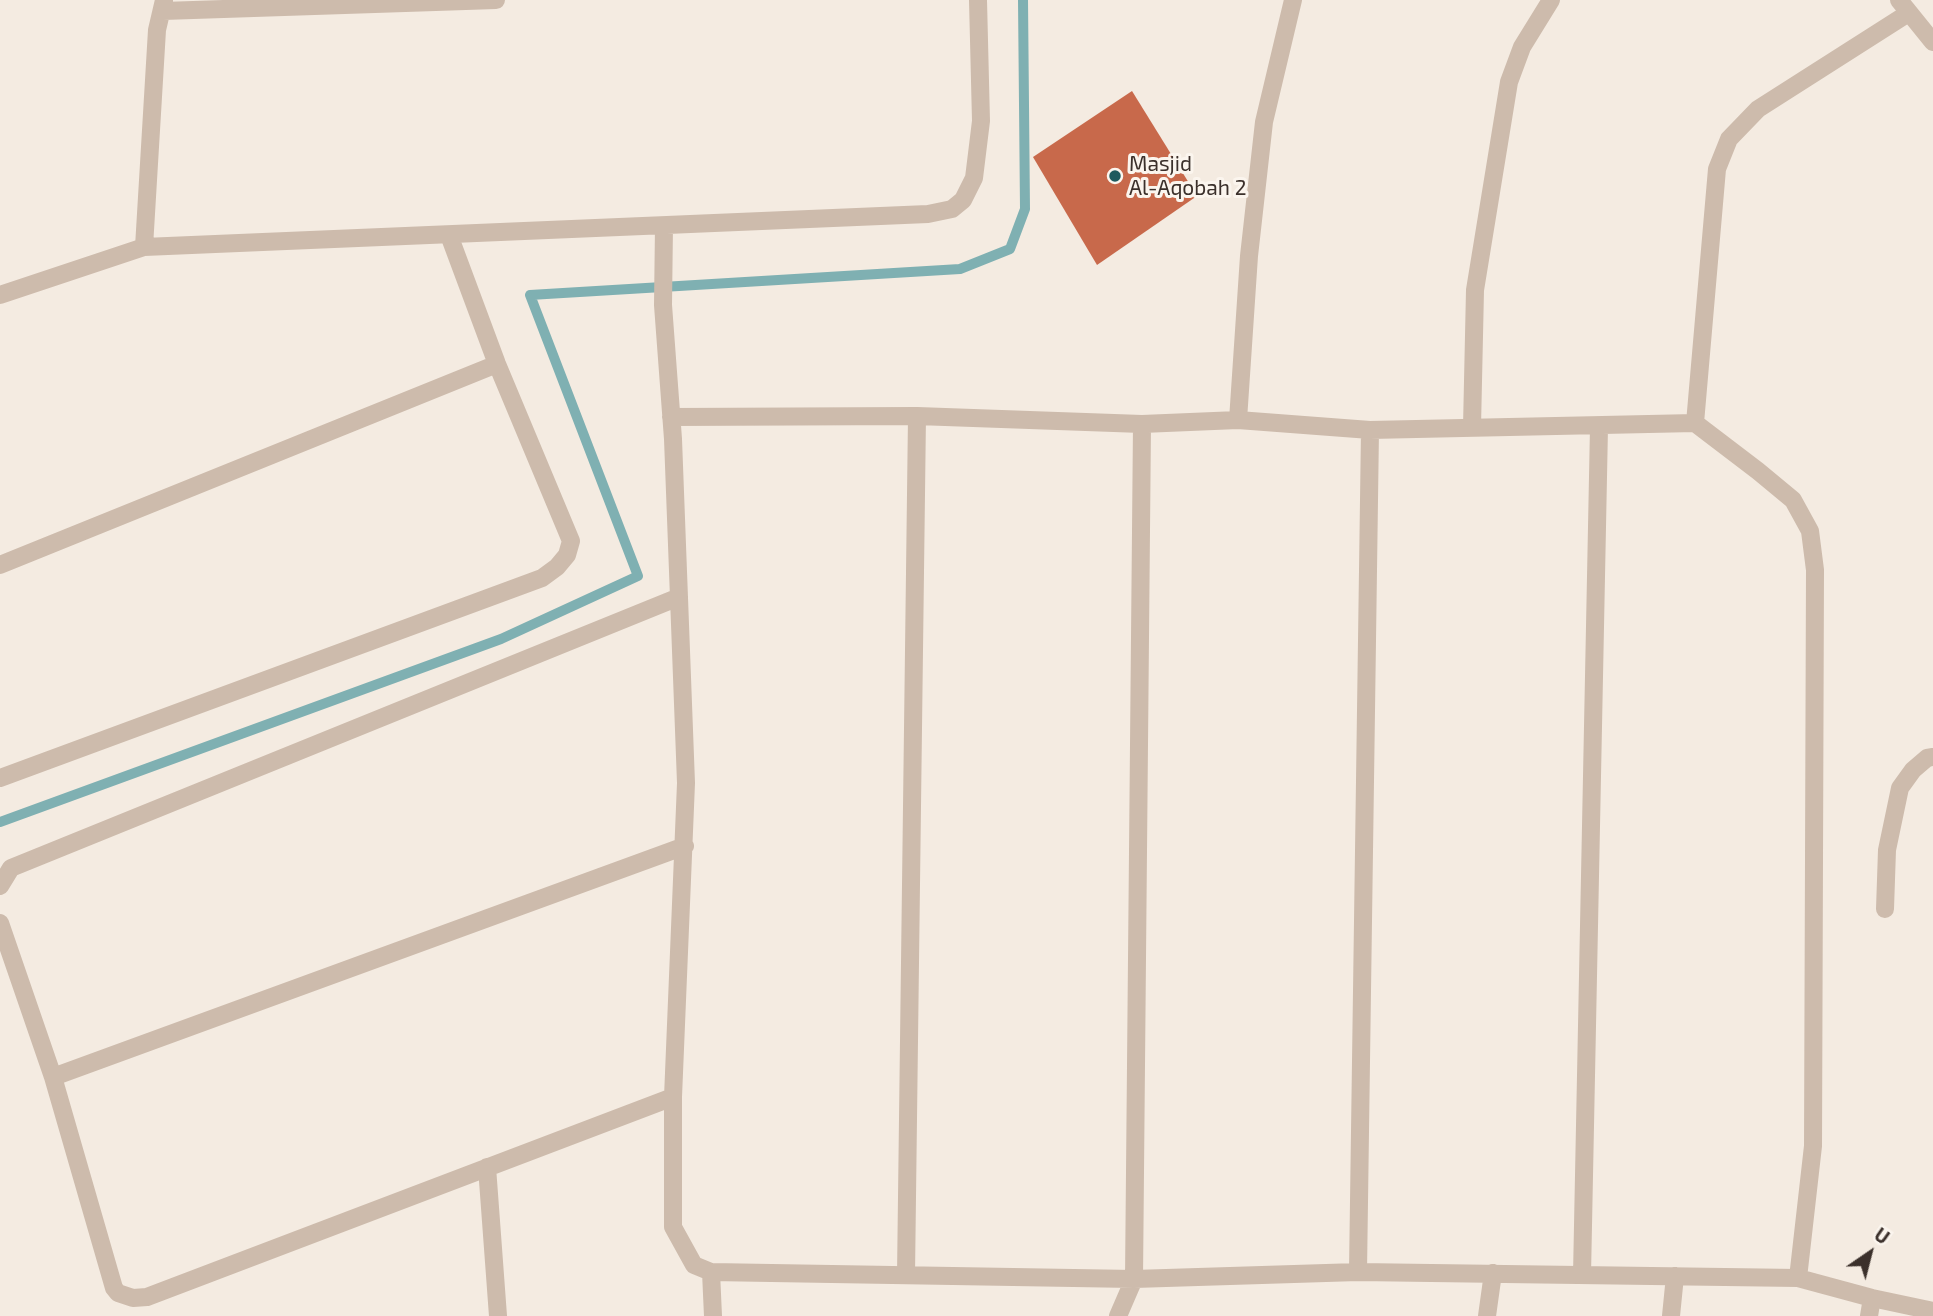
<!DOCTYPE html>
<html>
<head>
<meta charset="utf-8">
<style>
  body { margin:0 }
  #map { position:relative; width:1933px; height:1316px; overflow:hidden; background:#f4ebe1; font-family:"Exo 2",sans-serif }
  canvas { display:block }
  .north { position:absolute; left:1835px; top:1218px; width:70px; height:70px; -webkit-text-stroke:5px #fbf5ee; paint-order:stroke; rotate:35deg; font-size:19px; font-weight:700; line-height:28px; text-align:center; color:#3b302b }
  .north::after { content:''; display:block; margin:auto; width:24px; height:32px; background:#3b302b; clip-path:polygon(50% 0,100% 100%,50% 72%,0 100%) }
</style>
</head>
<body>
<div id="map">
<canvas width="1933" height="1316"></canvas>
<div class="north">U</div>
</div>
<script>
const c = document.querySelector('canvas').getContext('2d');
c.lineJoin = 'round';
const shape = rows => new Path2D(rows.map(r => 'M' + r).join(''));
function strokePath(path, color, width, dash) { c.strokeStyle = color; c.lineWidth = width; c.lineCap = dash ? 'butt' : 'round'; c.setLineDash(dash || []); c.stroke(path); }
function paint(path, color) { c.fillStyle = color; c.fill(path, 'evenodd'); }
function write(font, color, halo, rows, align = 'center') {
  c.font = font + ' "Exo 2",sans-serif'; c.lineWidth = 6; c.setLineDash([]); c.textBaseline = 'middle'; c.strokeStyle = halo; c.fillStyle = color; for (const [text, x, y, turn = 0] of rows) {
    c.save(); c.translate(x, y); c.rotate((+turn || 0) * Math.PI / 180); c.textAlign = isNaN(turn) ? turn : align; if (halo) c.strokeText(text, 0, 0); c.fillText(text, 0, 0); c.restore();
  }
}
strokePath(shape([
  [0,822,501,639,638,576,530,295,960,269,1010,249,1025,209,1023,0]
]), '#7fb0b2', 10);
paint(shape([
  [1132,91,1197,196,1097,265,1033,157]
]), '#c8694b');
strokePath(shape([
  [1899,0,1933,42],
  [163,11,496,0],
  [664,226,663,305,673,439,686,783,673,1097,673,1227,694,1265,711,1272,1134,1279,1358,1272,1798,1278,1872,1298,1933,1311],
  [144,247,157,30,164,0],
  [0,295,144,247,928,214,952,209,963,200,974,178,981,121,978,0],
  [671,417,917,416,1142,424,1238,420,1370,430,1695,423,1758,471,1793,500,1810,531,1815,570,1813,1146,1798,1278],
  [1238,420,1249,256,1264,122,1293,0],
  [1695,423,1717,169,1729,139,1758,109,1907,14],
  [1472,427,1475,290,1509,82,1522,47,1551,0],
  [0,565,497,364],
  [0,778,542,578,557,567,567,555,571,541,497,364,449,235],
  [0,886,11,868,679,597],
  [1885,909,1887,850,1900,788,1913,770,1927,758,1933,757],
  [0,923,53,1077,114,1288,118,1293,133,1298,147,1297,673,1097],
  [53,1077,685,846],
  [487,1167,498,1316],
  [711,1272,713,1316],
  [1358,1272,1370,430],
  [906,1275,917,416],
  [1582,1275,1599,427],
  [1118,1316,1134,1279,1142,424],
  [1487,1316,1493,1273],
  [1671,1316,1675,1276],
  [1869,1316,1872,1298]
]), '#cdbbac', 18);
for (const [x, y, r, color] of [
  [1115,176,7,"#1f5a5e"]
]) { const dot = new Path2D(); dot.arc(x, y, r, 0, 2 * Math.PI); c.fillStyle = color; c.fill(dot); strokePath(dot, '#fbf5ee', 2.5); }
write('21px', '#3b302b', '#fbf5ee', [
  ["Masjid",1129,164],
  ["Al-Aqobah 2",1129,188]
], 'left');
</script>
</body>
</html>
